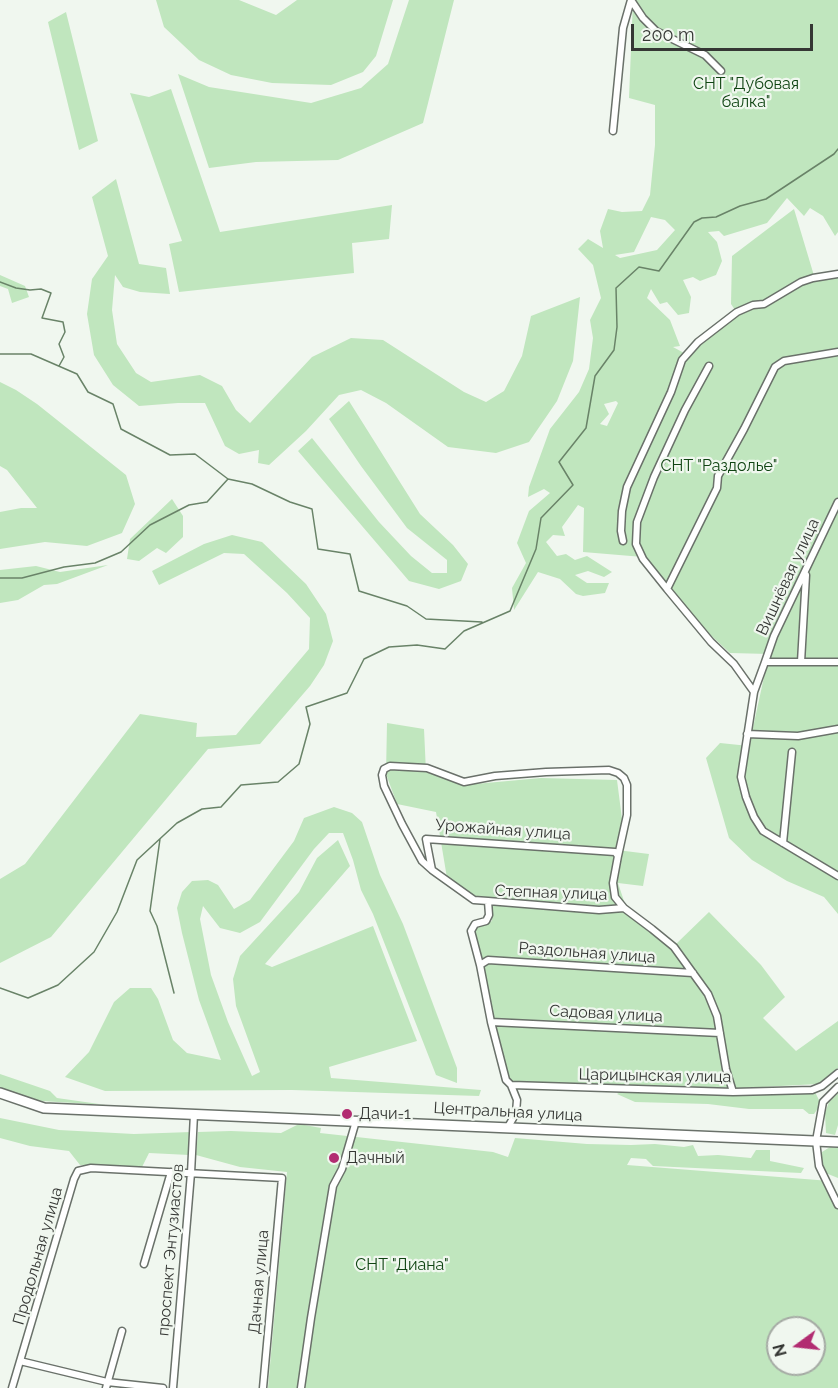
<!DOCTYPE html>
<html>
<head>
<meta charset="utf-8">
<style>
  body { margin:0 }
  #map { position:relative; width:838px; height:1388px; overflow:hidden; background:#f0f7ef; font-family:Raleway,sans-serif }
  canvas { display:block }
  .north { position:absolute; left:766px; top:1316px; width:60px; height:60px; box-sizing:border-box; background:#f0f7ef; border:2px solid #a5aaa4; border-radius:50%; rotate:255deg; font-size:16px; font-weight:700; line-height:24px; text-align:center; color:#353734 }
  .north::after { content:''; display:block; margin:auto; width:21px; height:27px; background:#b22c71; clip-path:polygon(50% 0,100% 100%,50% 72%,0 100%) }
  .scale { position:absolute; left:631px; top:24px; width:182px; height:27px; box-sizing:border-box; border:3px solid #353734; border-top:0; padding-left:8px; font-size:18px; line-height:21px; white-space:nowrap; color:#353734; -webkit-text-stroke:4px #f0f7ef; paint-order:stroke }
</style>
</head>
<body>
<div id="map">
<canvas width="838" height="1388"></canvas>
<div class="north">N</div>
<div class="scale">200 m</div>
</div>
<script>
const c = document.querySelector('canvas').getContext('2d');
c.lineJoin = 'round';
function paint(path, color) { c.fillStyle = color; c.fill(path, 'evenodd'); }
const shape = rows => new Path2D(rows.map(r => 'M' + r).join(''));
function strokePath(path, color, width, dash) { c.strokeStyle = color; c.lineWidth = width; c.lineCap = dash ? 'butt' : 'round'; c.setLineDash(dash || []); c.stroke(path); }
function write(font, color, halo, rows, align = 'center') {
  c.font = font + ' Raleway,sans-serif'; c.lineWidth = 4.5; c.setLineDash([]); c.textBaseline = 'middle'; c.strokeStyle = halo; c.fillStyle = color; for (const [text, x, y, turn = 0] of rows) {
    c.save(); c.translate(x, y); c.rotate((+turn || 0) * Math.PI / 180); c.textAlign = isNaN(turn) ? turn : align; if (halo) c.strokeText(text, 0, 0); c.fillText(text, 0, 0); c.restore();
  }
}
paint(shape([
  [156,0,239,0,276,15,297,0,393,0,376,56,363,72,331,85,272,83,231,75,199,60,164,27],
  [409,0,454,0,423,123,338,160,256,162,209,168,178,74,209,87,311,103,361,88,388,64],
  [633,0,838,0,838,232,835,236,823,216,810,208,804,216,787,198,767,223,724,236,719,231,708,232,717,242,722,261,716,275,700,281,693,277,683,280,691,297,689,313,678,315,667,302,660,304,651,289,647,298,670,320,680,346,673,347,684,353,715,324,735,310,731,304,732,256,794,209,815,279,838,277,838,914,824,897,787,881,752,860,729,838,706,758,720,743,749,746,769,654,730,653,704,629,643,557,583,552,584,508,578,505,562,527,565,536,553,535,546,542,557,556,566,554,575,560,587,556,612,572,604,577,588,571,575,575,587,583,609,583,605,593,583,596,576,594,560,579,538,572,514,610,512,588,526,563,517,543,529,511,550,493,544,489,528,497,529,487,550,429,579,392,589,369,593,338,590,320,601,298,593,265,578,249,588,239,603,248,600,231,608,209,622,212,642,211,650,195,655,145,655,105,629,98],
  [651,217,665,220,675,230,657,250,620,258,615,255,634,252],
  [616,401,618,403,607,426,600,424,609,414,604,404],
  [66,12,98,141,79,150,48,22],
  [171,89,220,232,392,205,389,239,352,243,354,273,179,292,169,244,182,241,130,93,149,97],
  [116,179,139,264,166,268,170,294,140,292,123,287,115,275,112,310,117,344,136,373,151,382,200,375,222,386,236,410,250,423,312,357,351,338,383,340,464,392,486,402,504,391,522,356,531,316,580,297,573,361,557,401,529,442,496,453,448,447,386,403,361,390,339,395,306,431,269,465,258,463,259,450,239,454,225,446,205,403,178,403,139,406,113,385,94,355,87,314,92,279,108,256,92,197],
  [0,275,25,286,29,297,12,303,8,289,0,286],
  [0,382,16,390,37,404,126,475,135,504,122,533,87,546,45,542,0,549,0,512,21,508,37,508,7,470,0,466],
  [349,401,420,514,453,545,468,564,461,581,439,589,409,581,298,451,312,438,379,522,411,556,432,573,447,573,447,560,407,528,361,466,329,419],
  [172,499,183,516,183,537,166,553,157,548,139,561,127,559,130,539],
  [232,535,262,542,306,584,326,614,333,641,324,665,310,686,260,744,208,749,51,937,0,963,0,879,25,864,140,714,197,723,196,737,236,735,309,649,310,618,287,593,244,554,224,553,159,585,152,571,204,544],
  [108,565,57,584,44,585,18,600,0,603,0,570,36,566,60,572],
  [387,723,424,729,426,772,457,783,475,784,541,778,617,780,622,819,617,850,649,854,643,886,618,883,626,907,676,944,709,912,761,965,785,997,763,1018,796,1051,838,1021,838,1068,818,1084,725,1089,506,1081,474,928,492,921,488,899,471,897,458,885,447,878,436,812,397,804,386,774],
  [334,807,352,813,362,822,380,875,403,924,457,1068,457,1083,436,1075,373,914,361,890,353,860,343,833,329,833,314,849,260,922,240,933,220,928,203,906,200,919,211,975,228,1022,252,1076,260,1072,236,1006,233,979,240,956,299,892,317,858,338,840,350,866,265,964,272,967,373,926,417,1041,329,1067,331,1078,481,1090,479,1096,292,1090,105,1091,65,1077,89,1052,114,1002,130,988,151,988,158,999,173,1040,187,1053,221,1060,199,1000,182,933,177,908,182,892,192,881,208,880,218,885,234,909,250,900,294,841,304,818],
  [0,1074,50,1091,57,1098,106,1105,42,1101,17,1096,0,1087],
  [623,1090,815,1092,821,1104,814,1114,809,1114,803,1109,749,1109,708,1104,635,1102,617,1094],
  [838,1093,838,1125,835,1135,826,1133,825,1113,829,1102],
  [0,1118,59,1130,134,1134,191,1132,189,1155,149,1153,142,1167,80,1165,69,1151,30,1146,0,1138],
  [299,1124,321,1128,320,1133,493,1152,508,1157,515,1138,587,1144,631,1145,655,1144,684,1147,693,1145,698,1156,718,1155,751,1158,756,1150,770,1150,770,1161,804,1168,801,1173,653,1166,646,1159,631,1158,627,1165,830,1181,838,1198,838,1388,268,1388,287,1172,240,1167,196,1155,198,1132,231,1131,281,1133],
  [778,1328,814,1328,814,1364,778,1364],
  [830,1147,838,1148,838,1178,823,1172,821,1168,822,1152]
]), '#c0e6be');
strokePath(shape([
  [0,282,16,288,30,290,41,289,51,293,42,318,63,322,65,332,59,344,64,357,59,366],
  [0,354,31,354,77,374,88,392,113,404,121,429,170,455,195,454,228,479],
  [0,578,22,578,64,567,95,563,121,552,150,525,189,505,207,502,228,479,252,484,290,502,312,509,318,549,350,554,359,591,407,606,426,619,482,622],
  [160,839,150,911,157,926,174,993],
  [0,988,28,998,58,985,94,952,117,912,137,860,177,823,202,809,221,807,241,785,278,782,299,764,310,724,306,707,347,693,364,659,389,647,417,645,445,649,464,631,510,611,536,549,541,518,573,485,559,462,586,428,595,376,614,350,617,327,616,288,639,267,659,271,694,222,702,218,716,217,740,206,766,199,834,154,838,149]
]), '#698368', 1.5);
const street = shape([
  [631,0,643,18,656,31,705,55,721,71],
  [613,131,623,28,631,0],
  [838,502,774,636,765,662,838,662],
  [623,541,621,531,622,511,627,487,671,392,682,360,698,342,737,312,753,305,764,304,801,282,813,278,838,274],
  [667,589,643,559,636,544,637,522,654,477,685,410,709,366],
  [765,662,754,692,741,777,746,797,754,817,763,831,838,876],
  [801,662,806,575],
  [754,692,734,664,711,642,667,589,717,488,718,476,744,429,775,367,784,361,838,352],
  [747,734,798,736,838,729],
  [783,843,792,752],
  [432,870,422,861,402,824,384,786,382,775,384,769,390,766,427,768,464,782,495,776,546,772,609,770,618,773,624,778,627,785,627,815,618,856],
  [488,901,474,900,432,870,426,839,615,852,618,856,613,883,615,897,624,908],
  [480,965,488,960,693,973],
  [491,1022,720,1033],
  [511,1085,506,1080,491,1022,480,965,471,931,475,924,486,921,489,915,488,901,599,910,624,908,652,929,674,947,708,994,717,1016,726,1069,733,1092],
  [838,1087,823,1102,816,1141,819,1166,838,1205],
  [508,1127,516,1113,517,1100,511,1085,733,1092,812,1090,822,1086,838,1073],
  [144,1264,171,1172],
  [20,1361,107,1382,163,1388],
  [12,1388,74,1179,78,1171,91,1168,282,1178,263,1388],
  [106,1388,122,1331],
  [173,1388,191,1173,194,1114],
  [301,1388,311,1318,333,1186,342,1169,356,1121]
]);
const secondary = shape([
  [0,1093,44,1108,838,1142]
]);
strokePath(street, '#6a716a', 9);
strokePath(secondary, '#6a716a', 12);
strokePath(street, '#fff', 6);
strokePath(secondary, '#fff', 9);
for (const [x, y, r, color] of [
  [347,1114,6,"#b22c71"],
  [334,1158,6,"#b22c71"]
]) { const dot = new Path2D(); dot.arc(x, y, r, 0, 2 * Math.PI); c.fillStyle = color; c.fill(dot); strokePath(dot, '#f0f7ef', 2); }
write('16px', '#0f4412', '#f0f7ef', [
  ["СНТ \"Дубовая",746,84],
  ["балка\"",746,102],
  ["СНТ \"Раздолье\"",719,466],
  ["СНТ \"Диана\"",402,1265]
]);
write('16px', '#353734', '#f0f7ef', [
  ["Вишнёвая улица",788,577,-65],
  ["Урожайная улица",503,830,4],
  ["Степная улица",551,893,2],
  ["Раздольная улица",587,953,4],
  ["Садовая улица",606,1014,3],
  ["Царицынская улица",655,1076,1],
  ["Центральная улица",508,1112,3],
  ["проспект Энтузиастов",171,1250,-85],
  ["Продольная улица",38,1256,-74],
  ["Дачная улица",259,1282,-85]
]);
write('16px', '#353734', '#f0f7ef', [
  ["Дачи-1",359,1114],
  ["Дачный",346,1158]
], 'left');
</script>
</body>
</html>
